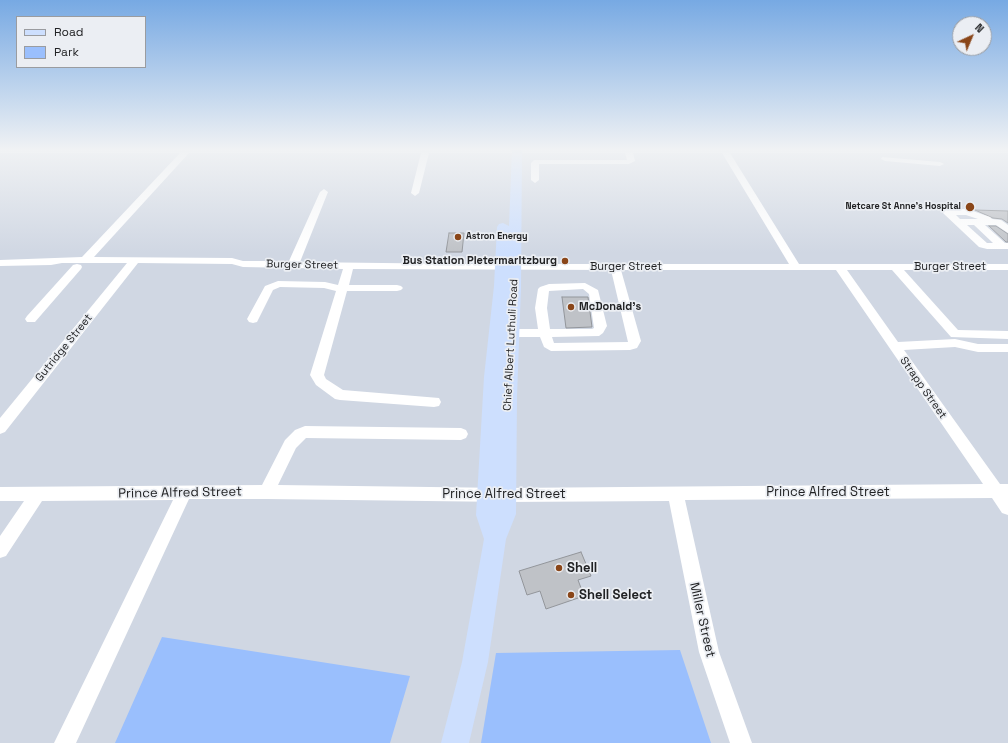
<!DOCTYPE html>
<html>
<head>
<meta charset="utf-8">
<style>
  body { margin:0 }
  #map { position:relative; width:1008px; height:743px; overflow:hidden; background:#dee1e6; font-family:"Space Grotesk",sans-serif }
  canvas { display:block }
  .legend { position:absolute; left:16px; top:16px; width:130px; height:52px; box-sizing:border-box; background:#ebeef3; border:1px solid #9a9ca0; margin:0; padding:5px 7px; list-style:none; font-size:12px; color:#212224 }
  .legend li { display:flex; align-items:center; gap:8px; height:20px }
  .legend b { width:20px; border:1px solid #9a9ca0 }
  .north { position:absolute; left:952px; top:16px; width:40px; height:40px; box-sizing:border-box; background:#ebeef3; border:1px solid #9a9ca0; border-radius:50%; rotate:44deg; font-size:11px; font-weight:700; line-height:16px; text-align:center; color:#212224 }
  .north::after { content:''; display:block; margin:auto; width:14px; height:18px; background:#8a4619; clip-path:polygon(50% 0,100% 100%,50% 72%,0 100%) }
</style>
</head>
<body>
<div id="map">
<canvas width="1008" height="743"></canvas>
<ul class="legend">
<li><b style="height:5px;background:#cddffe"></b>Road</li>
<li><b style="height:11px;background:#9abffd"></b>Park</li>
</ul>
<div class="north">N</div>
</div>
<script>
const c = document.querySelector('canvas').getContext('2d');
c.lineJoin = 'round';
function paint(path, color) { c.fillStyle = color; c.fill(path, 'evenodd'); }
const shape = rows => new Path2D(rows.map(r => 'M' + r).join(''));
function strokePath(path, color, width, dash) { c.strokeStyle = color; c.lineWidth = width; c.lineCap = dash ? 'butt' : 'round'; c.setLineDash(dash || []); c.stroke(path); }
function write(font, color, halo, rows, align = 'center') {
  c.font = font + ' "Space Grotesk",sans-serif'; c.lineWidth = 3.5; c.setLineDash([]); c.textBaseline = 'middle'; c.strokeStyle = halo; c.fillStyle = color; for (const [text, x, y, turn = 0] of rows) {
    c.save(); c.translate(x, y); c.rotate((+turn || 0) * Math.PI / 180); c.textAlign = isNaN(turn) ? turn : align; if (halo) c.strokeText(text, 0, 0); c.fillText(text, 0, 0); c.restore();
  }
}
paint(shape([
  [0,149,1008,149,1008,743,0,743]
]), '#d0d7e3');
paint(shape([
  [162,637,410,676,390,743,115,743],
  [680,650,711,743,481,743,496,653]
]), '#9abffd');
const building = shape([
  [975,210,1008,211,1008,223,1002,219,993,218,975,210],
  [989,226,996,226,1008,234,1008,242,1006,242,989,226],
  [449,233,464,233,462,252,446,252,449,233],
  [562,297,588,297,592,327,566,328,562,297],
  [581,552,591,576,578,580,584,596,546,609,540,591,527,595,519,571,581,552]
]);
paint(building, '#bfc2c7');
strokePath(building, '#93969b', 1);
paint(shape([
  [0,149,1008,149,1008,153,730,153,799,264,1008,264,1008,270,904,270,958,330,1008,331,1008,339,951,337,892,270,847,270,898,342,955,339,978,344,1008,344,1008,352,978,352,955,347,904,350,1000,484,1008,484,1008,515,1002,513,992,498,685,500,719,652,752,743,730,743,699,652,669,501,506,502,267,499,189,499,76,743,54,743,173,500,42,501,6,556,0,558,0,536,24,501,0,501,0,487,262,485,285,440,295,430,305,426,461,428,466,430,468,434,466,438,461,440,306,438,296,448,278,485,506,488,983,484,836,270,621,270,641,341,637,348,630,350,551,351,544,347,540,337,513,337,509,336,507,333,509,330,513,329,538,329,535,308,538,289,540,287,549,284,585,283,598,290,607,326,603,333,599,336,552,337,554,343,628,342,611,270,353,269,349,285,397,285,401,286,403,288,401,290,397,291,347,291,324,375,326,379,343,390,439,398,441,402,439,406,434,407,340,400,335,399,316,385,310,375,336,291,324,288,280,287,273,290,257,322,253,323,249,322,247,319,265,286,278,281,325,282,338,285,343,269,243,267,232,264,138,263,5,432,0,434,0,418,127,263,62,263,51,265,0,266,0,260,82,257,180,153,0,153,0,149],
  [189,153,421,153,411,193,415,196,419,193,429,153,625,153,627,160,534,160,531,163,531,180,535,183,539,180,539,164,629,164,635,161,633,153,722,153,789,264,465,264,300,262,328,192,324,189,320,192,289,261,243,261,232,258,94,257,189,153],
  [583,289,589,294,594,328,592,329,550,329,547,308,549,291,583,289],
  [882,157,940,162,944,164,940,166,885,161,881,159,882,157],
  [947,209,967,209,990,217,992,219,1001,220,1008,225,1008,233,996,225,985,225,1005,243,1008,243,1008,249,987,249,979,247,944,214,942,212,947,209],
  [956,215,966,215,978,219,960,219,956,215],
  [967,225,974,225,993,243,987,243,967,225],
  [77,264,81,265,82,267,81,269,35,322,27,322,25,319,27,316,73,265,77,264]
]), '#fff');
paint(shape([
  [512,149,522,149,521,287,517,397,516,514,506,539,488,662,469,743,441,743,462,662,484,539,476,515,484,377,494,286,497,227,499,224,503,223,509,226,512,149]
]), '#cddffe');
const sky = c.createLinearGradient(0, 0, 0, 253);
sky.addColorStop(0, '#77a9e3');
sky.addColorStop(0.59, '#f0f2f4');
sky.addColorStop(1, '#f0f2f400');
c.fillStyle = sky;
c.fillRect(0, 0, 1008, 253);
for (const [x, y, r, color] of [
  [970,207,5,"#8a4619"],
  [458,237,4,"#8a4619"],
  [565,261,4,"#8a4619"],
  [571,307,4,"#8a4619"],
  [559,568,4,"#8a4619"],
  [571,595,4,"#8a4619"]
]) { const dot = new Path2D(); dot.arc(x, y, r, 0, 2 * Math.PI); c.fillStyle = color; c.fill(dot); strokePath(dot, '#ebeef3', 1.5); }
write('bold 9px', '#212224', '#ebeef3', [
  ["Netcare St Anne's Hospital",961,207],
  ["Astron Energy",466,237,"left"]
], 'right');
write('bold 11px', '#212224', '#ebeef3', [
  ["Bus Station Pietermaritzburg",557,261],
  ["McDonald's",579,307,"left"]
], 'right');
write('11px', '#212224', '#ebeef3', [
  ["Burger Street",302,265,1],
  ["Burger Street",626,267],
  ["Burger Street",950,267],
  ["Chief Albert Luthuli Road",511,345,-87],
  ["Gutridge Street",64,348,-51],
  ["Strapp Street",923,388,55]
]);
write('13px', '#212224', '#ebeef3', [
  ["Prince Alfred Street",828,492],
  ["Prince Alfred Street",180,493,-1],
  ["Prince Alfred Street",504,494],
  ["Miller Street",702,620,77]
]);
write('bold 13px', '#212224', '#ebeef3', [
  ["Shell",567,568],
  ["Shell Select",579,595]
], 'left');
</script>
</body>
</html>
